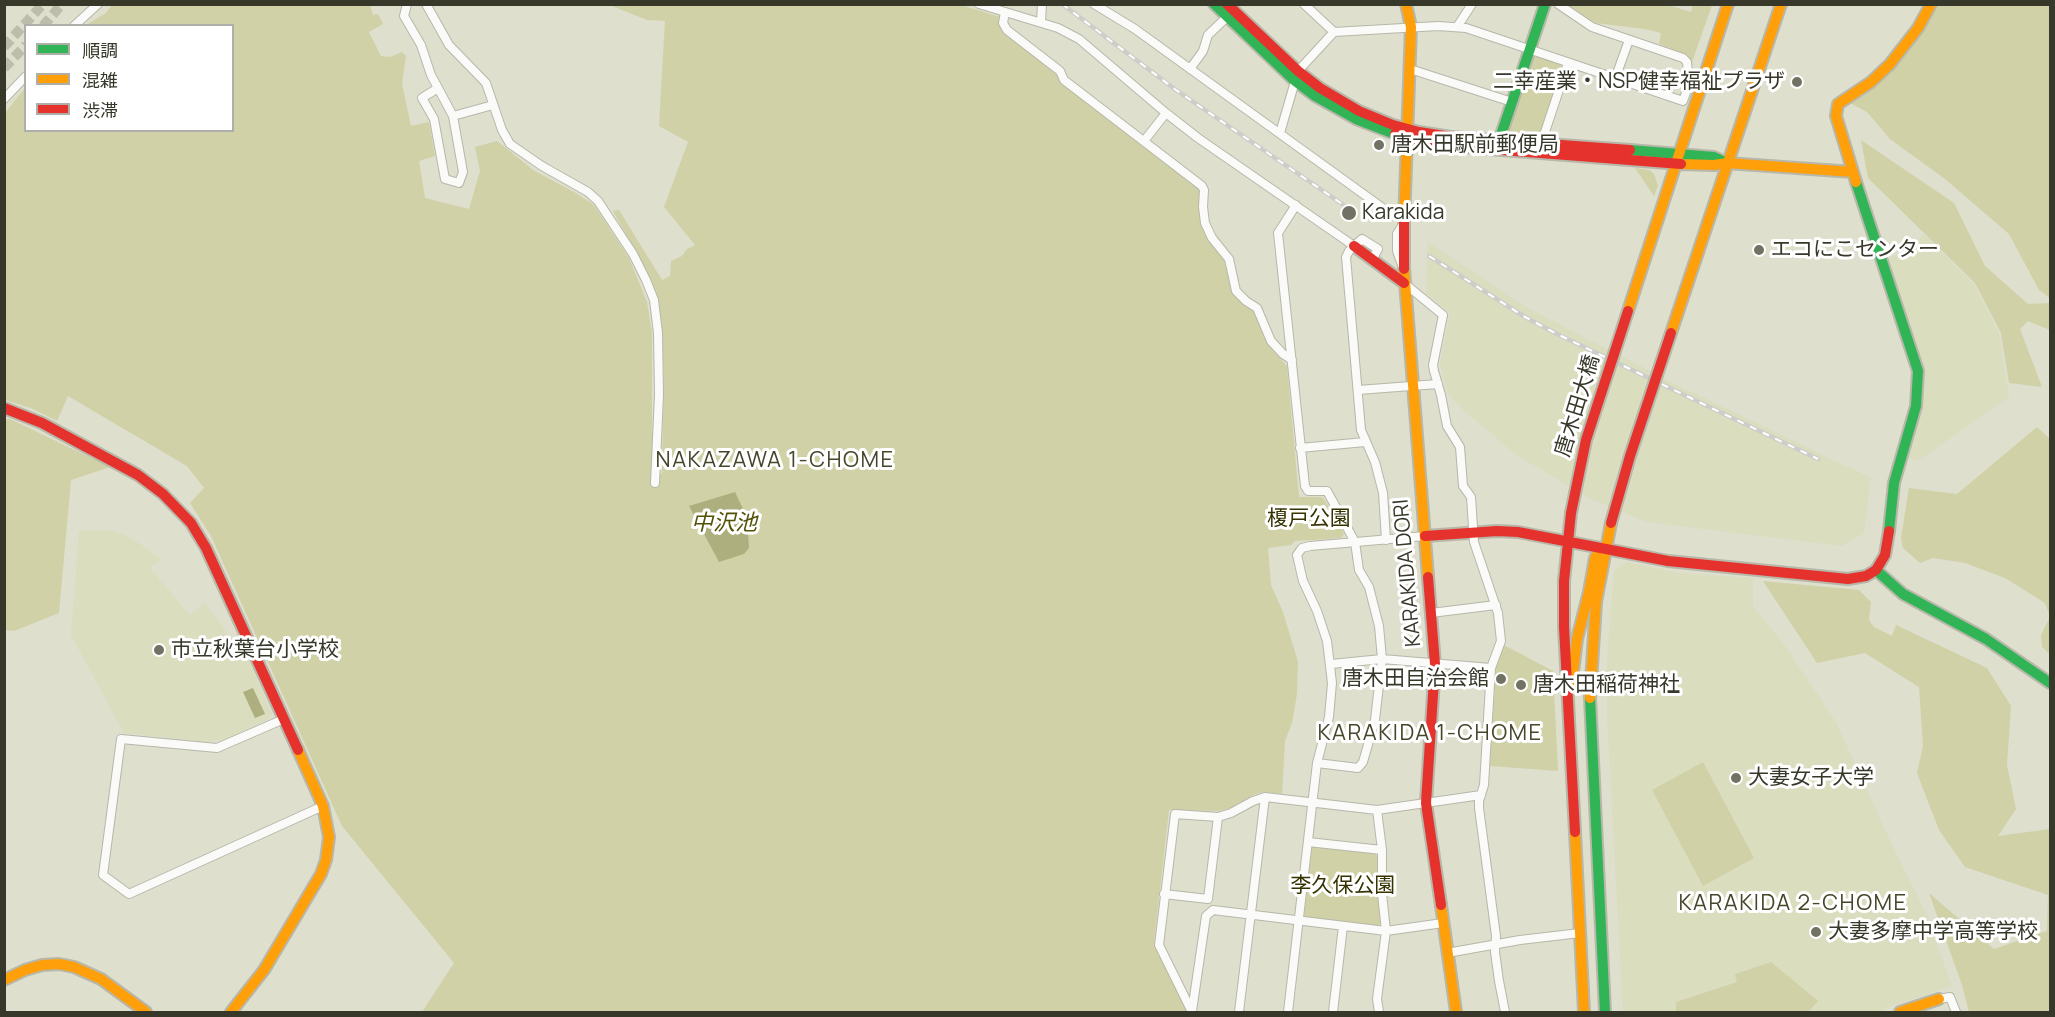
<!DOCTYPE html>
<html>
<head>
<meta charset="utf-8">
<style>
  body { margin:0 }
  #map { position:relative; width:2055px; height:1017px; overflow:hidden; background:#dedfcd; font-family:Manrope,"Noto Sans JP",sans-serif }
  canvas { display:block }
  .frame { position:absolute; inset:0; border:6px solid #37372a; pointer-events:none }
  .legend { position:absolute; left:24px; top:24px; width:210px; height:108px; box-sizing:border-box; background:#fff; border:2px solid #afafaa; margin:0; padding:8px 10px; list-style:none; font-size:18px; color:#37372a }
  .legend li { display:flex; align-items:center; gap:12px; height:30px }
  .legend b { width:30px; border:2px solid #afafaa }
</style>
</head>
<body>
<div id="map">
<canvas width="2055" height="1017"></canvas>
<div class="frame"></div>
<ul class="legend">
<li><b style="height:8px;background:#30b455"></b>順調</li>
<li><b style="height:8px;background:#ff9f0a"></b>混雑</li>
<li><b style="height:8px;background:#e5322d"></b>渋滞</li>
</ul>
</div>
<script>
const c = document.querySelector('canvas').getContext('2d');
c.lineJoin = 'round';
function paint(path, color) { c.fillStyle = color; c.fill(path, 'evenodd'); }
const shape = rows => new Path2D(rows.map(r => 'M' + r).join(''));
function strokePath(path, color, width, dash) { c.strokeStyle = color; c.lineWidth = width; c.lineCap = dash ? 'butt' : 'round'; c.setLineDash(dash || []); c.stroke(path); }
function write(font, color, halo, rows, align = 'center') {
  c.font = font + ' Manrope,"Noto Sans JP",sans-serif'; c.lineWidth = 6; c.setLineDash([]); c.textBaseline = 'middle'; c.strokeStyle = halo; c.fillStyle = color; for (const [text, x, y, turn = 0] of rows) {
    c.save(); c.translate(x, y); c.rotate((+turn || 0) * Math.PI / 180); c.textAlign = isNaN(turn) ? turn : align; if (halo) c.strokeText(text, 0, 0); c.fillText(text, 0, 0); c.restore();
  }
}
paint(shape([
  [1924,234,1974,284,1999,333,2009,397,1919,460,1904,458,1921,404,1924,383,1923,369,1887,258,1906,252],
  [1428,242,1524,306,1675,384,1871,478,1864,533,1842,546,1647,522,1593,500,1518,456,1463,410,1448,393,1440,364,1450,313,1426,293],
  [111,530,123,534,139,543,161,559,150,568,190,615,205,603,251,665,272,714,269,719,227,738,207,742,124,733,71,635,79,531],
  [1626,562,1680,573,1753,578,1753,606,1783,643,1836,722,1887,834,1926,914,1952,986,1889,1007,1881,1012,1623,1012,1607,717,1607,660,1614,571]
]), '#dbddbf');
paint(shape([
  [112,5,370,5,373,15,378,14,383,24,369,32,381,56,390,57,402,52,406,56,402,84,411,126,429,122,435,156,419,161,425,198,469,209,480,171,475,147,497,141,533,170,574,192,594,205,629,258,647,302,652,332,652,473,662,474,664,376,661,316,650,278,613,211,619,210,662,280,670,276,671,261,682,256,687,249,695,245,664,207,688,142,659,126,665,21,647,20,612,6,612,5,961,5,1000,17,999,25,1003,32,1057,74,1061,82,1199,188,1199,212,1202,225,1207,237,1223,258,1234,293,1242,303,1254,312,1268,345,1287,366,1299,497,1321,497,1324,499,1344,534,1341,538,1295,541,1291,545,1268,548,1271,585,1283,612,1298,662,1297,694,1292,723,1285,741,1282,794,1264,792,1255,794,1231,808,1218,811,1169,810,1154,942,1187,1012,422,1012,454,963,342,826,211,536,190,503,204,488,187,466,68,396,57,421,31,408,5,400,5,113,25,88,26,130,232,130,232,26,86,25,106,13],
  [1567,5,1668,5,1691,12,1693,5,1712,5,1691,65,1688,55,1659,44,1661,33,1645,29,1596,23],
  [1936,5,2050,5,2050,298,2039,290,2009,234,1945,179,1890,139,1867,112,1850,103,1878,83,1922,33],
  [1537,56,1560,64,1562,70,1540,135,1537,138,1512,135,1509,130,1531,59],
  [1861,140,1954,203,1985,266,2028,304,2050,303,2050,330,2028,321,2020,329,2042,387,2009,383,2001,333,1975,283,1868,178],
  [1635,168,1649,170,1654,174,1658,186,1654,196],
  [4,419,10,419,110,467,71,480,59,613,14,631,4,630],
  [2037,427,2050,439,2050,654,2042,647,2041,635,2050,617,2045,603,2005,578,1965,563,1933,558,1920,563,1903,548,1901,538,1909,488,1957,494],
  [1763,581,1859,590,1871,602,1869,620,1874,627,1892,636,1896,625,1987,668,2011,706,2007,765,2016,809,1998,836,2050,829,2050,1012,1969,1012,1962,985,1929,893,1994,949,2047,931,2048,895,1965,867,1939,830,1917,773,1923,746,1919,687,1865,653,1817,663],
  [1504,645,1553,671,1558,771,1490,766,1496,666],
  [1703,762,1754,858,1703,886,1652,790],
  [1312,846,1374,853,1378,857,1378,896,1382,922,1377,927,1304,918],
  [1771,962,1818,1001,1808,1012,1676,1012,1676,1002,1737,982,1735,974]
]), '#d0d1a7');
paint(shape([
  [735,492,747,517,749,548,744,554,719,562,689,506],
  [253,688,265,714,255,718,243,692]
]), '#aeaf7f');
strokePath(shape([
  [43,26,62,4],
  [4,47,43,4],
  [4,68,26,45]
]), '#bdbdac', 10, [10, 5]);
const street = shape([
  [407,4,404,16,421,45,431,75,438,88,453,116,463,172,459,183,445,179,434,119,422,98,438,88],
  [426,4,449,45,486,83,502,130,510,144,542,166,588,192,598,201,633,254,646,280,654,300,658,333,659,395,655,483],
  [979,4,1058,28,1079,39,1166,113,1198,138,1354,246],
  [1094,4,1135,29,1391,214,1404,217],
  [1304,4,1334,32,1438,26,1466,28,1683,101,1689,84,1687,62,1683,58,1592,27,1558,4],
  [1005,12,1003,23,1007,30,1060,71,1064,80,1202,186,1204,190,1203,207,1205,223,1212,238,1229,259,1236,291,1246,301,1257,308,1271,341,1283,354,1292,360],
  [1041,22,1042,4],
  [74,26,98,4],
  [1457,27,1472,4],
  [1190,69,1203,51,1208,35,1227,17],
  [1410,69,1512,102],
  [1615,79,1629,40],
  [4,99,26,76],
  [453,116,493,105],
  [1280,133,1298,71,1334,32],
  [1144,141,1166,113],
  [1541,144,1568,63],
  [1296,205,1278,233,1305,486,1308,491,1327,491,1355,542,1359,570,1369,587,1379,626,1382,659,1375,720,1363,762,1358,768,1317,763],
  [1372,260,1378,249,1362,239,1349,251,1346,257,1361,430,1375,462,1383,493,1386,540],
  [1404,283,1443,315,1433,365,1434,371,1441,395,1447,426,1460,447,1463,486,1471,497,1474,542,1498,613,1501,641,1491,668,1484,785,1479,801,1479,808,1496,936,1495,952,1499,981,1505,1012],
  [1358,390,1438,384],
  [1300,448,1365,442],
  [1431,613,1496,605],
  [1331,664,1382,659,1491,668],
  [284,719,217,748,121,739,103,875,129,894,323,806],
  [1377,810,1382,850,1382,894,1386,931,1377,999,1379,1012],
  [1308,842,1382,850],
  [1164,894,1208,899,1218,817],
  [1447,953,1520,940,1580,933],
  [1939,999,1950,997,1956,1012],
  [1192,1011,1206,916,1213,910,1386,931,1443,923],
  [1192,1012,1159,945,1175,814,1218,817,1231,813,1253,801,1265,797,1377,810,1481,795],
  [1239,1012,1265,797],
  [1288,1012,1317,763,1329,717,1332,683,1327,641,1317,611,1303,581,1297,555,1302,548,1310,546,1425,536],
  [1333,1012,1343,926]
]);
const fast = shape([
  [1214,4,1294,80,1315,96,1356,119,1395,134],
  [1499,141,1545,4],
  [1630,150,1714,157,1727,163],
  [1856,182,1918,371,1916,406,1894,483,1889,531],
  [1876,570,1903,594,1986,639,2050,683],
  [1590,698,1605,1012]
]);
const slow = shape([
  [1681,164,1714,165,1727,163,1853,172],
  [1856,182,1836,116,1838,104,1871,82,1890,64,1918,28,1931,4],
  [1404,222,1411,27,1406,4],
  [1404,269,1428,577],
  [1628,311,1728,4],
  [1671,333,1781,4],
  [1572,680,1577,639,1589,592,1595,558,1600,551,1606,548],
  [1590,698,1596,602,1611,523],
  [1575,832,1584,1012],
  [1441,905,1456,1012],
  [4,980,25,970,42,965,59,964,74,967,101,979,146,1012],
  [231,1012,264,970,321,874,326,860,329,837,323,806,298,750],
  [1900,1012,1939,999]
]);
const jam = shape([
  [1227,4,1298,71,1320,88,1359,111,1393,125,1419,132,1451,137,1630,150],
  [1395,134,1407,139,1451,146,1681,164],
  [1354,246,1404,283],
  [4,408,42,423,138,475,163,494,191,523,206,548,298,750],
  [1571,513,1564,581,1564,627,1575,832],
  [1425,536,1497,531,1518,532,1668,561,1848,579,1866,576,1876,570,1885,555,1889,531],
  [1428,577,1435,664,1426,803,1441,905]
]);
strokePath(street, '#b7b7aa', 10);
strokePath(fast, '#b7b7aa', 14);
strokePath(slow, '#b7b7aa', 14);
strokePath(jam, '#b7b7aa', 14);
strokePath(street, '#fafaf8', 8);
strokePath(fast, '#30b455', 10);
strokePath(slow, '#ff9f0a', 10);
strokePath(jam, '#e5322d', 10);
const rail = shape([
  [1062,4,1176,90,1345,206],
  [1429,256,1525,317,1557,334,1818,459],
  [4,1011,5,1012]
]);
strokePath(rail, '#cdcdc9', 4.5);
strokePath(rail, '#fff', 2, [7]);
const streetBridge = shape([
  [1402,265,1397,251,1397,234,1404,223]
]);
const jamBridge = shape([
  [1404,222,1404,269],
  [1571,513,1586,440,1628,311],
  [1611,523,1630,456,1671,333]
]);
strokePath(streetBridge, '#b7b7aa', 10, []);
strokePath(jamBridge, '#b7b7aa', 14, []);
strokePath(streetBridge, '#fafaf8', 8);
strokePath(jamBridge, '#e5322d', 10);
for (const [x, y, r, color] of [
  [1797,82,6,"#717263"],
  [1379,145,6,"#717263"],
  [1349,213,8,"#717263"],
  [1759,250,6,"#717263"],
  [159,650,6,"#717263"],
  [1501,679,6,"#717263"],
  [1521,685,6,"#717263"],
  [1736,778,6,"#717263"],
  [1816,932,6,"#717263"]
]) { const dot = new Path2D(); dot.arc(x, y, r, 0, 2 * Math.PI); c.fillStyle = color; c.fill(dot); strokePath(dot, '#fff', 2); }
write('21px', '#37372a', '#fff', [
  ["二幸産業・NSP健幸福祉プラザ",1785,82,"right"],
  ["唐木田駅前郵便局",1391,145],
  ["Karakida",1362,213],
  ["エコにこセンター",1771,250],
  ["市立秋葉台小学校",171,650],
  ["唐木田自治会館",1489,679,"right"],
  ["唐木田稲荷神社",1533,685],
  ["大妻女子大学",1748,778],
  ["大妻多摩中学高等学校",1828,932]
], 'left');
write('21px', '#37372a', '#fff', [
  ["唐木田大橋",1578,406,-73],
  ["KARAKIDA DORI",1408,573,-95]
]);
write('21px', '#343301', '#fff', [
  ["榎戸公園",1309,519],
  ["李久保公園",1343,886]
]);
c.letterSpacing = '1.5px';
write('22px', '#46462b', '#fff', [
  ["NAKAZAWA 1-CHOME",775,461],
  ["KARAKIDA 1-CHOME",1430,734],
  ["KARAKIDA 2-CHOME",1793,904]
]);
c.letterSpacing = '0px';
write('italic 22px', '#535206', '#fff', [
  ["中沢池",724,524]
]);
</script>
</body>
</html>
